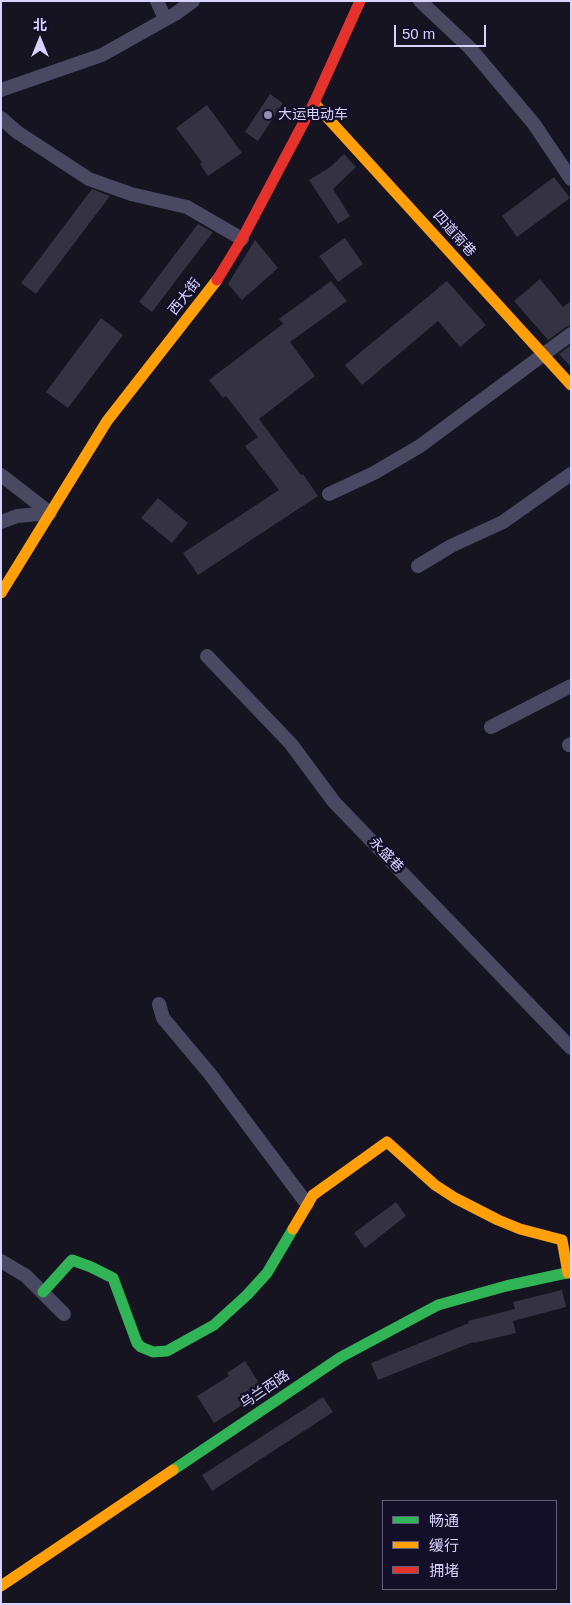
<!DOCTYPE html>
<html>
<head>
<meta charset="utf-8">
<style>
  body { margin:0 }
  #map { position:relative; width:572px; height:1605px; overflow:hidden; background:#161421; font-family:Helvetica,"Noto Sans SC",sans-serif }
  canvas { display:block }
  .frame { position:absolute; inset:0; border:2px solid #d9d4ff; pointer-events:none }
  .legend { position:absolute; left:382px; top:1500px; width:175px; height:90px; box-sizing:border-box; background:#130f26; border:1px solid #625e7d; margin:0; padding:6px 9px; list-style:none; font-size:15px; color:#d9d4ff }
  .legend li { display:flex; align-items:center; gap:10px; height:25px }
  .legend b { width:25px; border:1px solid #625e7d }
  .north { position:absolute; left:15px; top:15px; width:50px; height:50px; -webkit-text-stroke:4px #130f26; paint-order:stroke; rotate:0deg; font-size:14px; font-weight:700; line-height:20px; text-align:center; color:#d9d4ff }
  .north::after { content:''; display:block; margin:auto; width:18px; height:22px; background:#d9d4ff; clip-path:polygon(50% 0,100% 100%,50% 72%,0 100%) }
  .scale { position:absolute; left:394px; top:25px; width:92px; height:22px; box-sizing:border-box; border:2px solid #d9d4ff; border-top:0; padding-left:6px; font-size:15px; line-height:18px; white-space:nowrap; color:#d9d4ff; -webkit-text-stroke:4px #130f26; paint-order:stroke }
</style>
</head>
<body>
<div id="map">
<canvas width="572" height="1605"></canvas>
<div class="frame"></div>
<ul class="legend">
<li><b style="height:6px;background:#30b455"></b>畅通</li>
<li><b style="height:6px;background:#ff9f0a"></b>缓行</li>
<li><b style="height:6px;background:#e5322d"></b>拥堵</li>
</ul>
<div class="north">北</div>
<div class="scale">50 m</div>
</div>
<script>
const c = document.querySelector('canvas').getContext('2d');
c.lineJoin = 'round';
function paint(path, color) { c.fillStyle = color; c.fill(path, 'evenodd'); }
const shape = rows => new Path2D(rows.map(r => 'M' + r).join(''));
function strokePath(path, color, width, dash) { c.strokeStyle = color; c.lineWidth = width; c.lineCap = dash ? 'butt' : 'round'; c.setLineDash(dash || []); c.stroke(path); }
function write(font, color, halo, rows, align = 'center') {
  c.font = font + ' Helvetica,"Noto Sans SC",sans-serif'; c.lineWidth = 5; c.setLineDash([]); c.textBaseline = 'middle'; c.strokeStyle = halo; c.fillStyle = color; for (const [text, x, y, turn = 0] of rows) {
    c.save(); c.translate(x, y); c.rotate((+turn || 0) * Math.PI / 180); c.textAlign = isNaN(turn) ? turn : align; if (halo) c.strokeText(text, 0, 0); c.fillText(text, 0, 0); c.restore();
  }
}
paint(shape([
  [270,94,283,103,258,141,245,132],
  [207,105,242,153,208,176,200,164,202,162,176,128],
  [344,154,356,167,333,189,350,216,338,224,309,180,329,168],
  [554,177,570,198,517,237,502,216],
  [92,189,110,196,36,294,21,283],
  [198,224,213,232,152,312,139,302],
  [345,238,363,264,338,282,319,256],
  [255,240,278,268,242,300,228,284],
  [540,279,563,307,571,301,571,325,566,327,548,340,514,301],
  [331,281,347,301,290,342,315,376,259,419,301,475,303,474,318,496,198,575,183,553,279,490,245,446,258,437,226,396,223,398,209,380,283,324,279,319],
  [447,281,486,325,460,347,438,321,362,385,345,365],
  [101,318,123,335,68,408,46,392],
  [571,345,571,367,559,354],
  [158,498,188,523,172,543,141,518],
  [396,1202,406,1216,365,1248,354,1233],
  [562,1290,566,1307,513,1321,516,1333,474,1343,473,1342,378,1380,371,1363,469,1323,468,1321,515,1309,513,1302],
  [245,1361,264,1391,214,1423,197,1396,229,1376,227,1373],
  [323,1397,333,1412,212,1491,202,1475]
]), '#343243');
strokePath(shape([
  [157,1,165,19],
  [420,1,470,48,534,124,571,179],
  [1,90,102,55,175,14,193,1],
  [1,118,17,132,89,179,131,194,187,207,242,239],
  [1,475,50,513],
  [329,494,374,473,420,446,571,334],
  [1,522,17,516,50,513],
  [418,566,451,546,503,522,571,474],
  [207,656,291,744,334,802,571,1048],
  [491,727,571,686],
  [569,745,571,744],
  [159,1004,163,1018,210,1074,307,1204],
  [1,1261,26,1276,64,1314]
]), '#4a4962', 14);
strokePath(shape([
  [43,1292,72,1260,91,1267,113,1278,137,1343,141,1347,153,1352,167,1351,214,1325,247,1295,267,1273,293,1229],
  [173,1470,341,1357,438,1305,506,1286,571,1272]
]), '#30b455', 11);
strokePath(shape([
  [314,103,571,385],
  [1,593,107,421,217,280],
  [293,1229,313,1195,387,1142,435,1185,455,1198,498,1220,520,1229,562,1240,568,1273],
  [1,1586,173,1470]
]), '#ff9f0a', 11);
strokePath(shape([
  [217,280,242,239,314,103,360,1]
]), '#e5322d', 11);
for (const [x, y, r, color] of [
  [268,115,5,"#9591b1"]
]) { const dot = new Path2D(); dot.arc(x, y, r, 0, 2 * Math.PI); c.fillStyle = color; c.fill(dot); strokePath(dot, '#130f26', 2); }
write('14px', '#d9d4ff', '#130f26', [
  ["大运电动车",278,115]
], 'left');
write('14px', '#d9d4ff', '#130f26', [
  ["四道南巷",454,234,48],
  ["西大街",185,297,-52],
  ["永盛巷",386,855,46],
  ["乌兰西路",265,1390,-34]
]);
</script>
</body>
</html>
